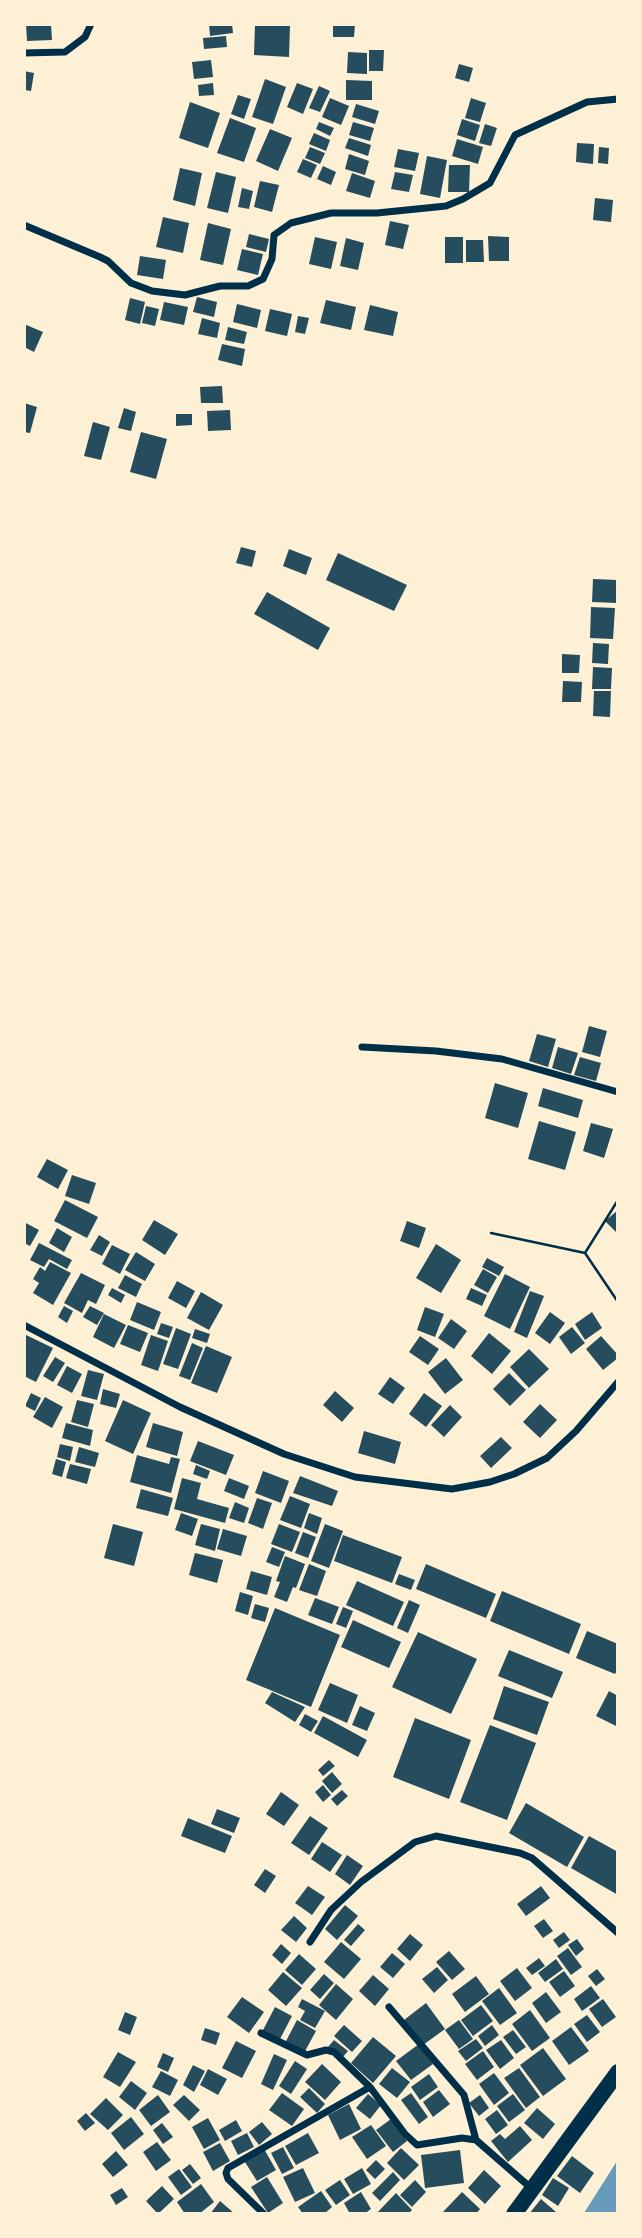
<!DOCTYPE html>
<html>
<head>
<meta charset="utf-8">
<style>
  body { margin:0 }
  #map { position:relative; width:642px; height:2238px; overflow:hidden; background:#fdf0d5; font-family:Figtree,sans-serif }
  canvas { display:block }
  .frame { position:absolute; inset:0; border:26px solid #fdf0d5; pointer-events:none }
</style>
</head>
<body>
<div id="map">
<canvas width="642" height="2238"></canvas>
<div class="frame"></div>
</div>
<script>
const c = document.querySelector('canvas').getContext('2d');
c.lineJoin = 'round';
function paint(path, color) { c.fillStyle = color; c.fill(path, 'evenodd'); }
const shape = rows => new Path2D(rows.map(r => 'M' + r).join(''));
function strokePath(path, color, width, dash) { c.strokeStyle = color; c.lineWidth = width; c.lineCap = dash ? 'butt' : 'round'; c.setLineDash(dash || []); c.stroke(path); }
paint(shape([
  [617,2161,617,2213,584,2213]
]), '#669bbc');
paint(shape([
  [26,24,51,24,52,40,27,41],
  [209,24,232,24,233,33,210,36],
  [255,24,290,26,289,57,254,55],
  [333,24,355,24,354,37,333,37],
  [226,36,227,47,204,49,203,38],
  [369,50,384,50,383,71,369,71],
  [348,52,367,53,367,74,347,73],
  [211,60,213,77,194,79,192,62],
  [459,64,473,68,469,82,455,78],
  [24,71,34,73,31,91,24,90],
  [265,79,286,87,273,124,252,117],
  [346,80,372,81,372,100,346,100],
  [213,83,214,95,199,96,198,85],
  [297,83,313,89,303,114,287,107],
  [319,86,330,91,320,112,309,108],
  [238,95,251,99,244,119,231,114],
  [330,98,349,106,341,125,322,117],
  [471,98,486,103,480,122,465,118],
  [190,102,220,113,208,148,179,138],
  [356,104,379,111,375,124,352,117],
  [230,118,256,128,244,162,217,153],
  [462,119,480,125,475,141,457,135],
  [319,122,334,128,330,136,316,129],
  [353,122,374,128,370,141,349,135],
  [485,124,497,128,491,146,479,143],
  [270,129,292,138,278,171,256,161],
  [314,133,330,140,326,151,309,144],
  [349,138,371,145,368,156,345,148],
  [457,139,483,147,478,164,452,156],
  [577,143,594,144,593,164,576,162],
  [310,147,325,153,320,164,305,158],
  [599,147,609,148,608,164,598,163],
  [398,149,419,153,415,171,394,167],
  [349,154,369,161,365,175,345,169],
  [427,156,447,160,440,198,420,194],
  [303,159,317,165,311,178,297,172],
  [449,165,470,165,469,192,448,192],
  [323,166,336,172,331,185,317,179],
  [180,168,202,173,195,206,173,200],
  [216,172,236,177,228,213,207,208],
  [395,172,413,175,409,192,391,189],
  [352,173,375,181,370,198,346,191],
  [260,181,279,185,272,212,254,207],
  [242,188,253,191,249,209,238,207],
  [595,198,613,200,611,222,593,220],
  [163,217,189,223,183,253,156,247],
  [390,221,409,225,403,249,385,245],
  [208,223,231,229,223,265,200,260],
  [249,234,269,239,266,252,246,247],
  [488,236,509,237,509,261,489,261],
  [315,237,337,242,331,269,309,264],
  [445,237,463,237,463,263,445,263],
  [346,238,364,243,358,270,340,266],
  [466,240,483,240,484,262,466,262],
  [242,249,263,254,258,275,237,270],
  [140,256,166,260,163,279,137,275],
  [197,297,217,302,214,317,193,312],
  [130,298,145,302,140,324,125,320],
  [326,300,356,307,351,330,320,323],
  [164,302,188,307,184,325,160,320],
  [237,304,261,310,257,328,233,322],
  [370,305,398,312,393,336,364,330],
  [146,306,159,309,155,326,142,323],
  [270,309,292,314,287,336,265,331],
  [298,316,309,318,305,334,295,332],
  [202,318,220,323,217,338,198,334],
  [24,324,43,332,34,352,24,347],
  [228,327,247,332,244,344,225,340],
  [222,344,245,349,242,366,218,360],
  [222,386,223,403,201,403,200,387],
  [24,403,37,407,30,433,24,432],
  [124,408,136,412,131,431,118,428],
  [230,410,231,430,208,431,207,411],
  [176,414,192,414,192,425,176,426],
  [93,422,110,427,101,460,84,456],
  [141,432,167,439,156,479,130,472],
  [241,547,256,551,252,567,236,563],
  [289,549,312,558,306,575,283,566],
  [338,553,407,585,394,611,326,580],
  [593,579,617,580,616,603,592,602],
  [267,592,330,628,318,650,254,614],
  [591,607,615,608,613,639,590,638],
  [593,643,609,644,608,664,592,663],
  [562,654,580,655,579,673,562,673],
  [593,667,612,668,611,689,592,689],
  [563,681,582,682,581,702,562,702],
  [594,691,611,691,610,717,593,716],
  [589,1026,607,1031,600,1057,582,1052],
  [537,1034,556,1039,548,1067,529,1061],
  [558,1047,578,1053,571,1074,552,1068],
  [580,1057,601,1063,596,1081,574,1075],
  [495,1083,528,1093,518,1128,485,1118],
  [543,1088,583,1100,578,1118,538,1106],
  [539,1121,576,1132,565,1170,528,1159],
  [591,1123,613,1129,604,1158,583,1151],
  [47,1159,68,1170,58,1189,37,1177],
  [72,1175,96,1183,89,1204,65,1196],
  [65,1200,98,1217,87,1238,54,1221],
  [618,1210,618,1234,605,1221],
  [154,1220,178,1234,165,1255,142,1240],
  [407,1221,426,1228,419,1248,400,1241],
  [24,1222,39,1230,30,1246,24,1243],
  [57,1228,72,1237,64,1252,49,1243],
  [99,1235,110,1242,102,1256,90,1250],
  [39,1243,72,1260,67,1269,49,1259,44,1267,30,1260],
  [436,1244,461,1260,441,1293,416,1278],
  [112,1245,130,1254,120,1274,102,1264],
  [136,1252,155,1264,145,1281,125,1270],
  [487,1258,504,1267,499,1276,482,1267],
  [50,1262,71,1273,53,1305,33,1293,39,1283,33,1279,40,1267,45,1271],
  [483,1269,497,1277,488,1293,474,1285],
  [81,1273,105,1285,96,1304,88,1300,82,1313,64,1303],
  [505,1274,530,1287,510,1329,484,1316],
  [125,1275,142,1284,136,1297,118,1288],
  [177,1281,195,1291,186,1308,168,1298],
  [112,1288,125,1295,121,1303,108,1295],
  [471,1288,487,1295,482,1306,466,1299],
  [530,1291,544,1296,527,1338,514,1332],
  [201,1292,223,1305,209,1330,187,1318],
  [137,1302,161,1312,154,1330,130,1320],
  [64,1306,73,1311,67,1323,58,1317],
  [90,1306,104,1313,97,1325,83,1317],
  [425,1307,444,1314,435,1337,417,1330],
  [550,1312,565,1323,550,1344,535,1333],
  [592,1312,602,1328,585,1340,575,1324],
  [104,1314,126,1325,114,1348,93,1337],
  [451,1319,467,1331,454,1349,438,1338],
  [161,1323,173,1327,169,1338,157,1334],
  [128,1325,148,1333,140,1352,120,1344],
  [572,1327,585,1343,571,1354,559,1337],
  [176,1328,191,1334,178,1369,163,1364],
  [195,1329,210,1334,207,1343,192,1338],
  [489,1333,511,1351,492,1374,471,1356],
  [24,1334,53,1348,36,1382,24,1376],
  [151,1335,168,1341,158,1371,141,1365],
  [420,1336,439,1349,428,1365,409,1352],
  [601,1336,618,1355,618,1358,603,1370,586,1349],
  [192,1343,203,1348,190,1380,179,1376],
  [206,1346,232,1357,217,1393,191,1383],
  [529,1349,549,1369,529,1388,510,1367],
  [55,1357,65,1363,53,1382,43,1376],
  [446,1358,463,1380,445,1394,428,1372],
  [67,1366,82,1374,72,1393,57,1385],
  [88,1370,104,1374,97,1400,81,1396],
  [509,1373,526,1390,510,1406,493,1389],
  [390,1377,405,1388,393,1404,378,1394],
  [103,1389,120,1394,116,1408,100,1404],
  [335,1391,354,1408,342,1422,323,1405],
  [31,1393,41,1398,35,1411,25,1406],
  [424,1393,442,1406,426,1427,409,1414],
  [45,1397,63,1407,52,1428,33,1417],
  [77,1400,94,1404,88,1427,71,1422],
  [123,1400,151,1413,133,1454,105,1441],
  [540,1404,557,1420,540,1438,523,1422],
  [450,1405,462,1417,444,1437,431,1425],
  [66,1423,93,1430,90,1446,62,1438],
  [153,1423,183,1432,177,1456,146,1447],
  [364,1431,401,1442,395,1464,358,1453],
  [501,1437,512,1448,491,1468,480,1456],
  [198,1441,234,1455,226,1475,190,1461],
  [60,1444,73,1447,70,1461,57,1457],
  [79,1447,99,1453,95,1467,75,1462],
  [137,1455,169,1464,171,1457,180,1459,171,1493,130,1482],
  [56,1459,66,1462,62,1477,52,1474],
  [70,1464,91,1469,87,1484,66,1478],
  [196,1465,210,1471,207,1479,193,1474],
  [263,1471,289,1481,281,1503,255,1493],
  [300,1476,338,1491,332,1506,293,1493],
  [182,1478,201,1483,197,1499,229,1508,225,1523,174,1509],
  [229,1478,249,1486,244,1499,224,1491],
  [141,1489,173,1498,168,1516,136,1508],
  [290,1496,310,1504,301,1528,280,1520],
  [257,1498,272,1503,263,1529,248,1523],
  [235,1502,249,1508,244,1523,229,1518],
  [181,1513,198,1519,192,1536,175,1530],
  [309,1513,322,1518,317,1534,304,1528],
  [113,1524,143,1532,134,1566,104,1558],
  [201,1524,220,1529,215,1551,195,1545],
  [279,1524,300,1532,292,1552,271,1544],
  [325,1524,343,1531,329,1568,311,1561],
  [223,1529,247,1536,241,1556,217,1549],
  [303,1532,316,1537,308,1558,295,1553],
  [343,1535,402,1557,392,1583,334,1561],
  [272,1547,285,1552,279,1567,266,1562],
  [195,1553,223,1560,217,1583,189,1575],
  [285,1556,305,1564,296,1588,293,1587,287,1602,274,1597,280,1582,276,1581],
  [309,1564,326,1571,317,1596,299,1590],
  [426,1564,496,1594,486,1618,416,1589],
  [251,1571,272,1577,267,1595,246,1589],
  [399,1574,415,1580,411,1590,395,1584],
  [357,1581,404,1602,393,1626,346,1605],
  [502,1591,581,1624,569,1654,490,1621],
  [240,1592,253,1596,248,1615,235,1611],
  [315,1598,339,1607,332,1624,308,1615],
  [409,1600,420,1605,408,1633,397,1628],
  [255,1604,269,1608,265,1622,251,1618],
  [343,1607,353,1611,346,1628,336,1624],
  [275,1608,340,1635,311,1707,246,1680],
  [353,1620,401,1642,389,1668,341,1647],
  [587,1631,618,1644,618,1669,615,1674,576,1658],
  [418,1632,477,1659,451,1714,392,1687],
  [509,1650,563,1672,552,1698,498,1676],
  [330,1683,358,1695,347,1723,318,1710],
  [504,1686,549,1702,537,1735,493,1719],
  [609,1691,618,1696,618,1727,596,1716],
  [272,1692,305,1707,295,1722,265,1703],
  [360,1706,375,1713,367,1731,352,1725],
  [305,1714,318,1721,311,1732,299,1725],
  [323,1716,367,1740,358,1757,314,1733],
  [415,1718,471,1740,449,1799,393,1777],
  [490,1725,536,1743,507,1820,460,1802],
  [329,1760,335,1766,323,1776,318,1770],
  [332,1772,342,1784,332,1793,322,1781],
  [323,1785,331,1795,323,1802,315,1792],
  [342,1790,348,1796,337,1806,331,1799],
  [281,1792,299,1805,284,1826,266,1814],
  [526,1803,584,1837,567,1867,509,1833],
  [217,1809,240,1818,234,1833,211,1824],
  [310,1816,328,1828,309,1855,291,1843],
  [188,1818,232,1836,225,1853,181,1836],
  [589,1836,618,1852,618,1895,571,1868],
  [322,1842,342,1855,330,1872,311,1859],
  [347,1855,363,1866,350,1885,335,1874],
  [265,1869,276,1876,265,1893,254,1885],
  [308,1886,325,1897,312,1915,295,1903],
  [541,1886,550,1898,526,1916,517,1904],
  [345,1905,358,1916,337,1940,325,1929],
  [294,1916,307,1928,296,1942,281,1930],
  [544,1919,553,1931,543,1938,534,1926],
  [358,1924,365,1930,351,1946,344,1940],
  [564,1932,570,1940,559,1948,553,1940],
  [410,1934,423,1945,410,1961,397,1949],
  [577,1939,584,1949,576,1956,568,1945],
  [341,1942,361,1959,344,1979,324,1962],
  [281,1944,291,1953,282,1964,272,1955],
  [568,1948,582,1967,571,1975,557,1956],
  [449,1951,465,1969,452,1980,436,1962],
  [392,1953,405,1964,393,1978,380,1967],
  [299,1954,316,1969,302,1985,285,1970],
  [539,1958,545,1966,532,1975,526,1968],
  [556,1959,563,1969,545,1982,538,1973],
  [437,1967,448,1980,434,1993,422,1979],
  [517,1968,532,1988,515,2001,500,1981],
  [597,1969,605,1979,596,1986,588,1976],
  [564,1971,575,1986,560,1997,549,1982],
  [283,1972,302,1988,286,2006,268,1990],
  [324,1974,334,1983,320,1999,310,1990],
  [373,1975,389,1989,375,2006,359,1991],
  [476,1976,489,1994,465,2012,452,1994],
  [336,1984,353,1999,336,2020,319,2005],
  [591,1986,600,1998,582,2011,574,1999],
  [499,1988,517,2013,500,2025,482,2001],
  [546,1992,561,2012,546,2023,532,2003],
  [242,1997,264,2012,249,2033,227,2017],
  [302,1999,325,2011,315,2028,300,2020,305,2011,298,2007],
  [603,1999,616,2017,602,2027,589,2009],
  [426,2003,445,2029,423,2045,404,2020],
  [481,2005,493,2021,473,2036,461,2020],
  [275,2007,292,2016,279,2041,262,2032],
  [530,2010,550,2038,532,2051,512,2024],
  [125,2012,137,2017,130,2035,118,2030],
  [587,2015,600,2032,587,2042,574,2024],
  [297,2020,316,2031,304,2053,285,2043],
  [459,2020,473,2039,459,2049,445,2030],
  [344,2025,362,2041,352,2052,334,2036],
  [492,2025,499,2035,485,2046,478,2036],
  [571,2027,589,2051,569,2065,552,2041],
  [205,2028,220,2033,216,2045,201,2040],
  [513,2030,526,2047,516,2054,503,2037],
  [373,2037,396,2056,373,2083,351,2063],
  [476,2039,483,2048,466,2061,458,2051],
  [334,2040,348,2051,342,2058,328,2047],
  [501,2040,514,2058,500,2069,486,2050],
  [236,2041,256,2051,242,2078,222,2068],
  [419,2044,433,2064,411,2080,396,2061],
  [543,2048,566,2079,543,2096,520,2065],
  [483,2051,494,2067,477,2080,465,2064],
  [118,2052,136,2062,120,2087,103,2077],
  [163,2053,174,2058,168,2072,157,2067],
  [274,2054,287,2060,273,2090,261,2084],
  [295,2061,307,2069,291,2094,279,2086],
  [322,2064,341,2082,325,2100,305,2082],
  [193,2065,205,2071,194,2092,183,2085],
  [392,2068,410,2082,397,2098,379,2084],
  [519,2068,540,2097,526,2108,504,2078],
  [208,2069,227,2079,218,2095,200,2085],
  [161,2071,178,2080,170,2096,152,2087],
  [494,2073,509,2093,494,2105,479,2084],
  [429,2074,438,2087,420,2100,411,2087],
  [131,2081,147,2093,135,2110,119,2097],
  [309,2088,325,2104,317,2113,300,2097],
  [439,2090,450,2104,433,2117,423,2102],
  [282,2093,304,2109,292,2126,269,2110],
  [411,2093,428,2117,419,2124,401,2100],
  [368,2094,381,2105,370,2119,356,2108],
  [513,2094,525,2110,509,2122,497,2106],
  [158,2095,170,2112,151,2126,139,2110],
  [184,2095,200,2110,189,2121,173,2105],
  [480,2095,489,2108,479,2116,469,2103],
  [106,2098,123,2115,108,2130,90,2114],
  [349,2104,361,2129,340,2140,328,2115],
  [537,2108,555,2124,543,2139,524,2123],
  [497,2110,508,2125,496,2134,485,2119],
  [86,2113,95,2123,85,2131,77,2121],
  [131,2117,144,2134,124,2150,111,2133],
  [208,2118,220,2140,204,2149,192,2127],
  [391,2119,407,2141,393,2152,376,2130],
  [236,2120,242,2131,225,2141,219,2130],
  [262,2122,272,2134,259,2145,249,2132],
  [162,2123,173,2137,163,2144,153,2130],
  [371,2125,386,2146,367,2159,352,2137],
  [520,2126,532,2140,508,2162,491,2141,500,2134,505,2139],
  [247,2133,254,2147,238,2155,231,2141],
  [308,2133,319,2153,296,2165,285,2146],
  [157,2142,171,2160,156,2171,143,2152],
  [220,2143,230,2161,213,2171,203,2152],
  [263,2147,276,2170,257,2181,243,2159],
  [283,2147,294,2168,282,2174,271,2153],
  [401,2148,419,2165,404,2180,387,2163],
  [460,2150,464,2183,425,2188,421,2155],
  [116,2151,128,2165,113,2177,102,2164],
  [572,2156,594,2173,580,2193,557,2176],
  [376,2160,385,2169,375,2179,366,2170],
  [190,2164,201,2178,193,2184,182,2170],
  [303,2168,315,2193,295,2202,283,2177],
  [362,2168,371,2184,353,2194,344,2179],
  [179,2169,192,2187,181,2195,168,2177],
  [484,2170,501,2186,485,2204,468,2188],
  [393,2172,400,2180,380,2201,372,2193],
  [267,2177,283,2203,268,2213,251,2187],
  [553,2178,569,2188,558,2206,542,2195],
  [340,2180,350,2195,336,2205,325,2190],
  [415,2180,426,2192,412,2207,400,2195],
  [201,2184,214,2202,199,2214,185,2214,177,2202],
  [162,2186,174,2199,158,2214,146,2201],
  [122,2188,128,2197,116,2205,110,2195],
  [321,2191,332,2207,324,2214,303,2214,298,2207],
  [361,2192,371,2209,364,2214,350,2214,344,2203],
  [462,2192,480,2209,476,2214,441,2214],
  [396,2193,412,2210,408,2214,376,2214],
  [541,2199,556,2212,555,2214,529,2214],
  [220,2201,235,2214,210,2214]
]), '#264d5e');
strokePath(shape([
  [491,1233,585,1253,618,1302],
  [585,1253,618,1200]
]), '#003049', 2.5);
strokePath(shape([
  [24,53,65,52,85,37,91,24],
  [24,225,100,257,108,261,131,283,152,291,185,295,220,286,248,286,263,279,272,259,274,235,291,223,331,213,377,213,446,206,463,199,490,183,515,135,587,102,618,99],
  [362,1047,436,1051,502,1059,618,1092],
  [24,1325,180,1407,284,1454,355,1477,452,1489,490,1482,514,1474,547,1458,576,1431,618,1382],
  [310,1942,331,1910,361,1882,415,1842,436,1836,520,1853,532,1858,618,1933],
  [389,2007,464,2095,476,2140],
  [261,2033,307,2055,326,2050,334,2052,370,2087,405,2134,417,2145,462,2138,476,2140,531,2188],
  [264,2214,228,2179,226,2173,228,2168,370,2087]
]), '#003049', 7);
strokePath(shape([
  [514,2214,618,2072]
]), '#003049', 16);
</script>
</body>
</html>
